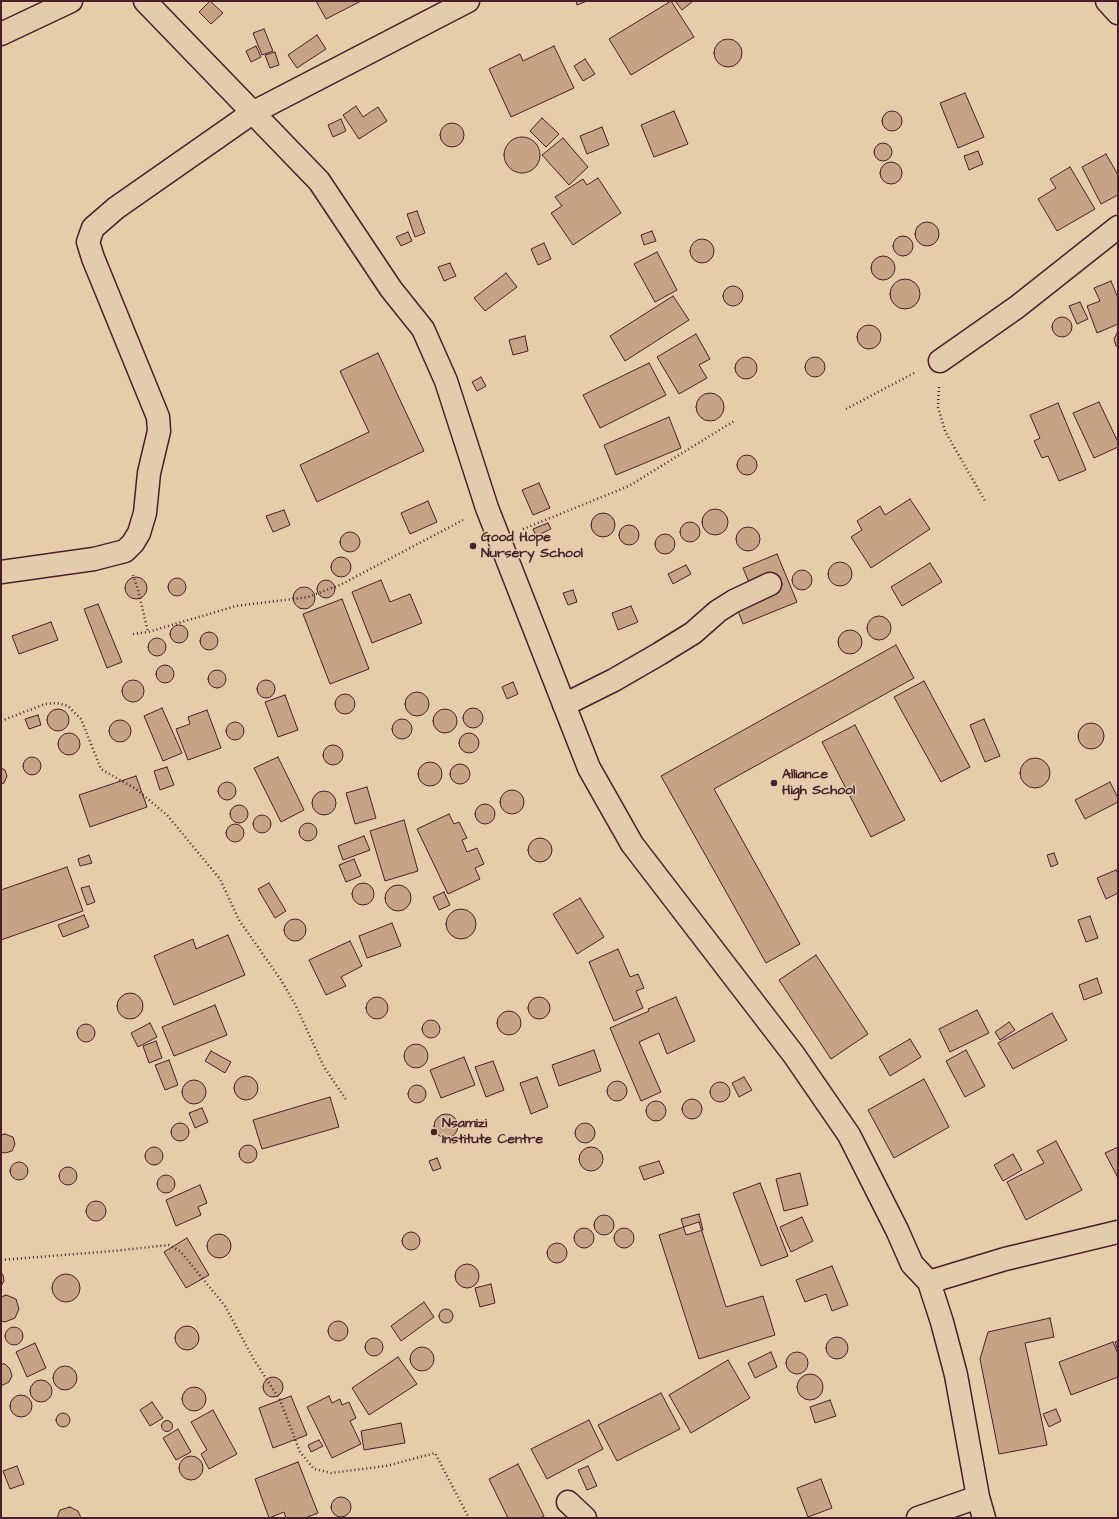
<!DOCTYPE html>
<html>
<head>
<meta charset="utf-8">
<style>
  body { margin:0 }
  #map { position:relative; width:1119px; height:1519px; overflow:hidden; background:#e6cdaa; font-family:"Architects Daughter",sans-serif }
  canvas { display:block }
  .frame { position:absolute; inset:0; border:2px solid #4a1f2b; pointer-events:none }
</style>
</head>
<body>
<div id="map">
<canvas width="1119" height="1519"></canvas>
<div class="frame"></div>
</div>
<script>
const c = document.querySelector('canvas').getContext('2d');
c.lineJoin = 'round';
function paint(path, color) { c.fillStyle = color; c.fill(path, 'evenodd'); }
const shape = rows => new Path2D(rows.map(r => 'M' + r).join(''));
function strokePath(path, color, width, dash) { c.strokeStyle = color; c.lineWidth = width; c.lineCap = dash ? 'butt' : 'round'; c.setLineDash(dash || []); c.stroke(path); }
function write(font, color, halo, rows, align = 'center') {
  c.font = font + ' "Architects Daughter",sans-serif'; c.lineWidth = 3; c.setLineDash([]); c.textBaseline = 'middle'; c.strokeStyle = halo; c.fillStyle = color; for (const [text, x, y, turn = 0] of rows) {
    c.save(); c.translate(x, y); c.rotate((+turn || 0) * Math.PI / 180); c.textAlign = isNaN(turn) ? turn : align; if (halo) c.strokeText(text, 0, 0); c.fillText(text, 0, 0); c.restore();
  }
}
const building = shape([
  [210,1,223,13,211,24,199,12,210,1],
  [316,1,361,1,326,19,316,1],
  [576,1,587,1,577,5,576,1],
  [671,1,694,37,631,75,609,39,671,1],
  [675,1,693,1,682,10,675,1],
  [264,29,273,51,262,55,253,33,264,29],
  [317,35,326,49,297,68,288,55,317,35],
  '714 53a14 14 0 1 1 28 0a14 14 0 1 1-28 0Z',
  [256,46,261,57,251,62,246,51,256,46],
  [554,46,574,88,511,117,489,69,520,54,523,61,554,46],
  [275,52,279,65,270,68,265,55,275,52],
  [585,59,595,74,583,81,574,66,585,59],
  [965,93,984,137,958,148,940,103,965,93],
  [356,106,363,117,378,107,387,121,359,139,343,115,356,106],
  [674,111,688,144,654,157,641,125,674,111],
  '882 121a10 10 0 1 1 20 0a10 10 0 1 1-20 0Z',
  [542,118,559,134,546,147,530,131,542,118],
  [341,119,346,131,333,137,328,125,341,119],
  '440 135a12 12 0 1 1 24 0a12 12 0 1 1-24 0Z',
  [602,127,609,145,587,154,580,136,602,127],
  '504 155a18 18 0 1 1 36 0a18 18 0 1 1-36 0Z',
  [563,138,588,167,569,185,542,155,563,138],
  '874 152a9 9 0 1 1 18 0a9 9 0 1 1-18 0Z',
  [978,151,983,164,969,170,964,156,978,151],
  [1106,154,1118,175,1118,195,1101,204,1082,167,1106,154],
  '880 173a11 11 0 1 1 22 0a11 11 0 1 1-22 0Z',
  [1070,167,1095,209,1057,231,1038,199,1056,188,1050,179,1070,167],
  [598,178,621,213,573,245,551,213,562,206,555,197,583,179,587,185,598,178],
  [417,211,425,233,415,237,407,214,417,211],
  '915 234a12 12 0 1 1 24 0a12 12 0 1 1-24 0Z',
  [652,231,656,241,644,245,641,235,652,231],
  [408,232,412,241,401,246,396,237,408,232],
  '893 246a10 10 0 1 1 20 0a10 10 0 1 1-20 0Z',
  '690 251a12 12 0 1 1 24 0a12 12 0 1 1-24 0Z',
  [544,243,551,259,538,265,531,249,544,243],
  [657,252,677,290,655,302,634,264,657,252],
  '871 268a12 12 0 1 1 24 0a12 12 0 1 1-24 0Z',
  [450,263,456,276,444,281,438,267,450,263],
  [506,273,517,287,485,311,474,298,506,273],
  '890 294a15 15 0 1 1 30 0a15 15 0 1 1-30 0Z',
  [1111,281,1118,298,1118,324,1097,333,1087,306,1100,301,1094,288,1111,281],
  '723 296a10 10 0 1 1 20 0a10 10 0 1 1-20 0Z',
  [673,296,689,320,625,361,610,336,673,296],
  [1080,302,1088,319,1077,324,1069,306,1080,302],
  '1052 327a10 10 0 1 1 20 0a10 10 0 1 1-20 0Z',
  '857 337a12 12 0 1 1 24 0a12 12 0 1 1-24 0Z',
  [1118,331,1118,347,1116,346,1114,339,1118,331],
  [696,334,710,359,699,365,707,378,679,394,657,357,696,334],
  [525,336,528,351,513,355,509,340,525,336],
  [378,353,424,451,317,502,300,465,369,432,340,371,378,353],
  '735 368a11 11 0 1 1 22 0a11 11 0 1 1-22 0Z',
  '805 367a10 10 0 1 1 20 0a10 10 0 1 1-20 0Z',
  [649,363,666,395,600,428,583,395,649,363],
  [481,377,486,386,477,391,472,382,481,377],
  '696 407a14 14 0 1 1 28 0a14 14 0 1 1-28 0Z',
  [1099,402,1118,442,1118,447,1094,458,1073,413,1099,402],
  [1058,403,1086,470,1059,481,1048,456,1042,458,1034,441,1040,438,1030,415,1058,403],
  [669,417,681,448,616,475,604,445,669,417],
  '737 465a10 10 0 1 1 20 0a10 10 0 1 1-20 0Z',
  [539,483,550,508,533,515,522,490,539,483],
  [910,499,930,529,871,568,851,537,862,530,857,521,880,506,885,515,910,499],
  [428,501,437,522,410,534,401,513,428,501],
  '702 522a13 13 0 1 1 26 0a13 13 0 1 1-26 0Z',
  [284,510,290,525,273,532,266,516,284,510],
  '591 525a12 12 0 1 1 24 0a12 12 0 1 1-24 0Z',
  '680 532a10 10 0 1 1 20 0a10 10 0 1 1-20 0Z',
  [548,523,551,529,536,536,533,529,548,523],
  '619 535a10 10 0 1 1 20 0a10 10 0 1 1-20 0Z',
  '736 539a12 12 0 1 1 24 0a12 12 0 1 1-24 0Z',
  '340 542a10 10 0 1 1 20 0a10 10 0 1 1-20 0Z',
  '655 544a10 10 0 1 1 20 0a10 10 0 1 1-20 0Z',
  [777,554,797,602,743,624,735,603,750,585,743,568,777,554],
  '331 567a10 10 0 1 1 20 0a10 10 0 1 1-20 0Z',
  '828 574a12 12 0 1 1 24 0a12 12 0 1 1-24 0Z',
  [930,563,942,582,902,606,891,587,930,563],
  [686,565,691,574,673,584,668,574,686,565],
  '792 580a10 10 0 1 1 20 0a10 10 0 1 1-20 0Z',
  '125 588a11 11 0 1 1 22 0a11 11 0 1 1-22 0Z',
  '168 587a9 9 0 1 1 18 0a9 9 0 1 1-18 0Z',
  '317 589a9 9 0 1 1 18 0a9 9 0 1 1-18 0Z',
  [381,580,390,602,410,594,422,623,372,643,352,592,381,580],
  '293 598a11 11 0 1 1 22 0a11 11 0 1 1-22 0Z',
  [573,590,577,602,568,605,563,593,573,590],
  [342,599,369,669,330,684,303,614,342,599],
  [98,604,122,662,107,668,84,609,98,604],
  [631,606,638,622,618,630,612,613,631,606],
  '867 628a12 12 0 1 1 24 0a12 12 0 1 1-24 0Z',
  [51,622,58,640,19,654,12,636,51,622],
  '170 634a9 9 0 1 1 18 0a9 9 0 1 1-18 0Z',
  '838 642a12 12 0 1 1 24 0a12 12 0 1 1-24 0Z',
  '200 641a9 9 0 1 1 18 0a9 9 0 1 1-18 0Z',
  '148 647a9 9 0 1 1 18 0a9 9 0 1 1-18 0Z',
  [896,645,914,678,714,789,800,944,766,963,661,776,896,645],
  '156 674a9 9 0 1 1 18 0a9 9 0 1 1-18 0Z',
  '208 679a9 9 0 1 1 18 0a9 9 0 1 1-18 0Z',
  '257 689a9 9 0 1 1 18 0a9 9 0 1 1-18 0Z',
  '122 691a11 11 0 1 1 22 0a11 11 0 1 1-22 0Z',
  [924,681,970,767,941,782,894,697,924,681],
  [513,682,518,694,507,699,502,687,513,682],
  '405 704a12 12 0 1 1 24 0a12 12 0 1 1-24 0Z',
  '335 704a10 10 0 1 1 20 0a10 10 0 1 1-20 0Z',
  [285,695,298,730,278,737,265,702,285,695],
  [162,708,182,753,163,761,144,716,162,708],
  '463 718a10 10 0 1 1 20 0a10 10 0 1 1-20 0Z',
  '433 721a12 12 0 1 1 24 0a12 12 0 1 1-24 0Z',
  '47 720a11 11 0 1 1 22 0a11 11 0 1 1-22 0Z',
  [207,710,221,748,188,760,176,729,190,724,188,717,207,710],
  [38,715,41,725,29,729,25,719,38,715],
  [984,719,1000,756,985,762,970,725,984,719],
  '392 729a10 10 0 1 1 20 0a10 10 0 1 1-20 0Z',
  '109 731a11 11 0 1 1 22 0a11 11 0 1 1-22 0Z',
  '226 731a9 9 0 1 1 18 0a9 9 0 1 1-18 0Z',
  '1078 736a13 13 0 1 1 26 0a13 13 0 1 1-26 0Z',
  [855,725,905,820,871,837,822,742,855,725],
  '459 743a10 10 0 1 1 20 0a10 10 0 1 1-20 0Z',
  '58 744a11 11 0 1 1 22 0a11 11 0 1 1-22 0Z',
  '323 755a10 10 0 1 1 20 0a10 10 0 1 1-20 0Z',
  [278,757,304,810,281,822,254,768,278,757],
  '23 766a9 9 0 1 1 18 0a9 9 0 1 1-18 0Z',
  '1020 773a15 15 0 1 1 30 0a15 15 0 1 1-30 0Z',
  '418 774a12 12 0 1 1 24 0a12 12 0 1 1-24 0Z',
  '450 774a10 10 0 1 1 20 0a10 10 0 1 1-20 0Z',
  [167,767,174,785,160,790,154,771,167,767],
  [1,768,5,770,7,776,4,783,1,784,1,768],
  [136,776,147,807,90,827,79,795,136,776],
  '218 791a9 9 0 1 1 18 0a9 9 0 1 1-18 0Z',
  [1110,782,1118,798,1118,802,1085,819,1075,800,1110,782],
  [367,787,376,818,355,824,346,793,367,787],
  '500 802a12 12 0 1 1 24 0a12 12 0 1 1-24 0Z',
  '312 803a12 12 0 1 1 24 0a12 12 0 1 1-24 0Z',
  '475 814a10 10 0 1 1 20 0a10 10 0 1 1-20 0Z',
  '230 814a9 9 0 1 1 18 0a9 9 0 1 1-18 0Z',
  [449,814,454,824,459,822,467,838,462,840,467,852,477,848,484,864,475,868,480,879,448,894,417,829,449,814],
  '253 824a9 9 0 1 1 18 0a9 9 0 1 1-18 0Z',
  [404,820,418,871,385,881,370,831,404,820],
  '299 832a9 9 0 1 1 18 0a9 9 0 1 1-18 0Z',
  '226 833a9 9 0 1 1 18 0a9 9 0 1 1-18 0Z',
  [364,836,370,850,343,860,338,846,364,836],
  '528 850a12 12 0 1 1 24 0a12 12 0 1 1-24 0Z',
  [1054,853,1058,864,1051,867,1047,855,1054,853],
  [89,855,92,863,80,866,78,859,89,855],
  [354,859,361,876,346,882,339,865,354,859],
  [67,867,83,911,1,940,1,890,67,867],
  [1116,870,1118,874,1118,893,1106,899,1097,878,1116,870],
  [269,883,286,911,275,918,258,889,269,883],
  '352 894a11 11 0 1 1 22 0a11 11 0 1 1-22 0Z',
  '385 898a13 13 0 1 1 26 0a13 13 0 1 1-26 0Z',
  [89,886,95,902,87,905,81,888,89,886],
  [444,892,450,905,439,910,433,897,444,892],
  [580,898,604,937,577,954,553,914,580,898],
  '446 924a15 15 0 1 1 30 0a15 15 0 1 1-30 0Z',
  [84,915,89,927,63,937,58,925,84,915],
  [1090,916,1098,938,1086,942,1078,920,1090,916],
  '284 930a11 11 0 1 1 22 0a11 11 0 1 1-22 0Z',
  [392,923,401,946,367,958,359,936,392,923],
  [228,935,245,975,174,1005,154,956,193,939,196,949,228,935],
  [350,941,362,966,341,977,346,986,326,995,309,960,350,941],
  [618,949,630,977,638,974,644,988,636,991,643,1008,614,1021,589,962,618,949],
  [816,955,868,1034,831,1059,779,980,816,955],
  [1097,978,1102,993,1084,1000,1079,985,1097,978],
  '117 1006a13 13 0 1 1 26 0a13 13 0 1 1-26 0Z',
  '366 1008a11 11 0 1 1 22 0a11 11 0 1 1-22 0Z',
  '528 1008a11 11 0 1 1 22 0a11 11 0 1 1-22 0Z',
  [676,997,695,1041,667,1054,659,1033,639,1042,661,1092,641,1101,610,1028,649,1011,648,1009,676,997],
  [215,1005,227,1035,174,1056,162,1027,215,1005],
  [977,1010,989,1033,950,1052,939,1029,977,1010],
  '497 1023a12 12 0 1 1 24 0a12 12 0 1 1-24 0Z',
  [1052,1013,1067,1040,1013,1069,998,1043,1052,1013],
  '422 1029a9 9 0 1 1 18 0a9 9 0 1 1-18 0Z',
  [1009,1022,1015,1030,1000,1040,995,1032,1009,1022],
  [150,1023,157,1037,138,1047,131,1033,150,1023],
  '77 1033a9 9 0 1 1 18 0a9 9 0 1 1-18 0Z',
  [910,1039,921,1057,890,1076,879,1057,910,1039],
  [156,1041,162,1058,149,1063,143,1046,156,1041],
  '404 1056a12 12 0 1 1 24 0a12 12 0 1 1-24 0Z',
  [594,1050,601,1071,559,1086,552,1065,594,1050],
  [966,1050,985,1086,965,1097,946,1061,966,1050],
  [211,1051,231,1062,225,1073,205,1061,211,1051],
  [464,1057,475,1085,441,1098,430,1070,464,1057],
  [169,1060,178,1085,165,1090,155,1065,169,1060],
  [493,1061,504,1090,486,1097,475,1067,493,1061],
  '234 1088a12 12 0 1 1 24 0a12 12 0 1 1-24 0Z',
  [537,1077,548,1107,531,1114,520,1083,537,1077],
  [744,1077,752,1090,739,1097,732,1083,744,1077],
  [924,1079,949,1127,894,1158,868,1110,924,1079],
  '182 1092a12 12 0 1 1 24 0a12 12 0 1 1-24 0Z',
  '607 1091a10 10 0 1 1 20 0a10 10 0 1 1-20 0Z',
  '710 1092a10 10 0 1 1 20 0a10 10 0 1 1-20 0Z',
  '408 1094a9 9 0 1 1 18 0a9 9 0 1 1-18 0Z',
  [330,1097,339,1127,262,1149,253,1120,330,1097],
  '682 1109a10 10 0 1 1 20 0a10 10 0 1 1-20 0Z',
  '646 1111a10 10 0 1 1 20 0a10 10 0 1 1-20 0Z',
  [202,1108,208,1122,195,1128,189,1113,202,1108],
  '434 1126a12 12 0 1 1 24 0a12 12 0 1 1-24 0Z',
  '171 1132a9 9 0 1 1 18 0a9 9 0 1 1-18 0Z',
  '575 1133a10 10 0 1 1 20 0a10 10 0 1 1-20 0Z',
  [5,1134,13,1137,15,1144,12,1151,5,1153,1,1152,1,1135,5,1134],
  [1056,1141,1082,1190,1026,1220,1007,1182,1044,1163,1037,1151,1056,1141],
  '239 1154a9 9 0 1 1 18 0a9 9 0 1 1-18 0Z',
  '145 1156a9 9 0 1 1 18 0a9 9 0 1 1-18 0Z',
  '579 1159a12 12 0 1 1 24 0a12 12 0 1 1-24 0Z',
  [1118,1147,1118,1178,1105,1153,1118,1147],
  [1013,1154,1022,1170,1003,1181,994,1165,1013,1154],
  [437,1158,441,1168,433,1171,429,1161,437,1158],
  [659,1161,664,1173,644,1180,639,1167,659,1161],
  '10 1171a9 9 0 1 1 18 0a9 9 0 1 1-18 0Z',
  '59 1176a9 9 0 1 1 18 0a9 9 0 1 1-18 0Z',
  [800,1173,808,1205,784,1211,776,1179,800,1173],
  '157 1184a9 9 0 1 1 18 0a9 9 0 1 1-18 0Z',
  [760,1183,788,1256,761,1266,733,1193,760,1183],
  [200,1185,207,1203,198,1207,201,1215,176,1226,166,1200,200,1185],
  '86 1211a10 10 0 1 1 20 0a10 10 0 1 1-20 0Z',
  [699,1214,703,1230,686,1235,681,1219,699,1214],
  '594 1225a10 10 0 1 1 20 0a10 10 0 1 1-20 0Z',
  [802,1217,813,1241,791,1252,780,1227,802,1217],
  [699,1222,726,1307,763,1296,775,1335,699,1359,659,1235,699,1222],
  '574 1238a10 10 0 1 1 20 0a10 10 0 1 1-20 0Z',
  '614 1238a10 10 0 1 1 20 0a10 10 0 1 1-20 0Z',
  '402 1241a9 9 0 1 1 18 0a9 9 0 1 1-18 0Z',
  '207 1246a12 12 0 1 1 24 0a12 12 0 1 1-24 0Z',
  [187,1238,209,1275,186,1288,164,1252,187,1238],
  '547 1253a10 10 0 1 1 20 0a10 10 0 1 1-20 0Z',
  '455 1276a12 12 0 1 1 24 0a12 12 0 1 1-24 0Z',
  [832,1266,848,1305,832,1311,826,1294,805,1302,796,1280,832,1266],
  [1,1272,3,1275,4,1281,1,1286,1,1272],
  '52 1288a14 14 0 1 1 28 0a14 14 0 1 1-28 0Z',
  [491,1284,495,1303,480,1307,475,1288,491,1284],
  [6,1295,16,1299,19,1309,15,1318,5,1322,1,1321,1,1297,6,1295],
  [424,1302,434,1317,401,1341,391,1326,424,1302],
  '439 1316a7 7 0 1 1 14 0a7 7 0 1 1-14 0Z',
  [1050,1318,1054,1337,1025,1343,1047,1445,999,1454,980,1359,988,1332,1050,1318],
  '328 1331a10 10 0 1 1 20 0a10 10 0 1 1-20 0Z',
  '175 1338a12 12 0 1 1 24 0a12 12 0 1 1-24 0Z',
  '5 1336a9 9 0 1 1 18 0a9 9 0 1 1-18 0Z',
  '826 1348a11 11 0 1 1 22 0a11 11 0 1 1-22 0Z',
  '365 1347a9 9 0 1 1 18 0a9 9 0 1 1-18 0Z',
  [1118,1341,1118,1351,1115,1342,1118,1341],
  [1113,1342,1118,1354,1118,1377,1071,1395,1059,1362,1113,1342],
  [35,1343,46,1368,27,1377,16,1352,35,1343],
  '410 1359a12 12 0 1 1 24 0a12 12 0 1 1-24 0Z',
  '786 1363a11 11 0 1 1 22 0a11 11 0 1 1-22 0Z',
  [771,1352,777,1367,755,1378,748,1363,771,1352],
  [398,1357,417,1384,369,1415,352,1388,398,1357],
  [728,1360,750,1398,691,1433,669,1395,728,1360],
  [1,1364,5,1364,10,1369,12,1376,9,1382,3,1385,1,1385,1,1364],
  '53 1378a12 12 0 1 1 24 0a12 12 0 1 1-24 0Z',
  '797 1387a13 13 0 1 1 26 0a13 13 0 1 1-26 0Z',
  '263 1387a10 10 0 1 1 20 0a10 10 0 1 1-20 0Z',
  '30 1391a11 11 0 1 1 22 0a11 11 0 1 1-22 0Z',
  '182 1399a12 12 0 1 1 24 0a12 12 0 1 1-24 0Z',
  [661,1393,680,1429,617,1461,598,1425,661,1393],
  '10 1406a11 11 0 1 1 22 0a11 11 0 1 1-22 0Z',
  [291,1396,307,1435,273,1448,259,1408,291,1396],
  [329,1396,332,1403,340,1399,342,1405,349,1402,356,1418,350,1421,361,1444,332,1458,307,1407,329,1396],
  [830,1400,836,1416,815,1423,810,1407,830,1400],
  [152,1402,163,1418,150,1426,140,1410,152,1402],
  [1056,1409,1061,1421,1049,1427,1043,1414,1056,1409],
  [213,1410,237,1454,209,1469,201,1454,207,1450,191,1422,213,1410],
  '56 1420a7 7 0 1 1 14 0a7 7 0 1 1-14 0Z',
  [589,1420,603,1449,547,1479,531,1449,589,1420],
  '161.5 1426a5.5 5.5 0 1 1 11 0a5.5 5.5 0 1 1-11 0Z',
  [401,1423,405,1443,364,1450,361,1431,401,1423],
  [178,1429,191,1452,176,1460,163,1438,178,1429],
  [319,1440,323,1446,311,1452,308,1445,319,1440],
  '179 1468a12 12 0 1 1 24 0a12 12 0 1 1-24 0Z',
  [298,1462,318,1513,305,1518,286,1518,284,1512,269,1518,255,1479,298,1462],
  [518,1464,544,1516,540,1518,508,1518,489,1479,518,1464],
  [17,1466,24,1484,10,1489,3,1471,17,1466],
  [588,1466,597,1486,587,1490,578,1470,588,1466],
  [821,1479,832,1508,808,1517,797,1488,821,1479],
  '331 1507a10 10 0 1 1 20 0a10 10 0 1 1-20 0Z',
  [70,1507,78,1511,81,1518,57,1518,60,1510,70,1507]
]);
paint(building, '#c6a384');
strokePath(building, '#4a1f2b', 1);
const minor = shape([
  [145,1,319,181,391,289,423,329,446,381,487,508,589,768,632,844,794,1055,849,1135,897,1230,912,1264,929,1282,942,1322,956,1375,978,1497,984,1518],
  [1107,1,1118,13],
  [1,34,71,1],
  [940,361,1017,307,1118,227],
  [1,572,94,559,125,551,133,543,139,533,145,513,149,473,159,431,158,417,93,258,88,242,93,228,116,208,252,113,468,1],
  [564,705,614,680,659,654,693,633,718,611,734,601,770,584],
  [929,1282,1005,1259,1118,1232],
  [568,1502,585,1518],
  [918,1518,978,1497]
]);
strokePath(minor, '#4a1f2b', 25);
strokePath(shape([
  [939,387,938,407,945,431,985,501],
  [846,409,916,372],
  [523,529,629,486,734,421],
  [133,575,138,590,148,632],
  [133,634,148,632,236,606,308,597,340,585,463,520],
  [1,721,45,704,57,703,68,706,81,719,101,769,136,789,167,815,220,879,239,920,281,980,296,1006,324,1067,347,1101],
  [1,1260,113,1251,169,1245,181,1252,225,1306,253,1358,280,1400,300,1452,314,1469,331,1473,386,1466,435,1453,469,1518]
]), '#4a1f2b', 2.5, [1, 3]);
strokePath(minor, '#e3ccac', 22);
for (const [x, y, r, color] of [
  [473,546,4,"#4a1f2b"],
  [774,783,4,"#4a1f2b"],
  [434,1132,4,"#4a1f2b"]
]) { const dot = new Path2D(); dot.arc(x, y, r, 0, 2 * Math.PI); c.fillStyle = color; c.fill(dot); strokePath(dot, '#e3ccac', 1.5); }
write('bold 14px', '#4a1f2b', '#e3ccac', [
  ["Good Hope",481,538],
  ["Nursery School",481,554],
  ["Alliance",782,775],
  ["High School",782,791],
  ["Nsamizi",442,1124],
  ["Institute Centre",442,1140]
], 'left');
</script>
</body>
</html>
